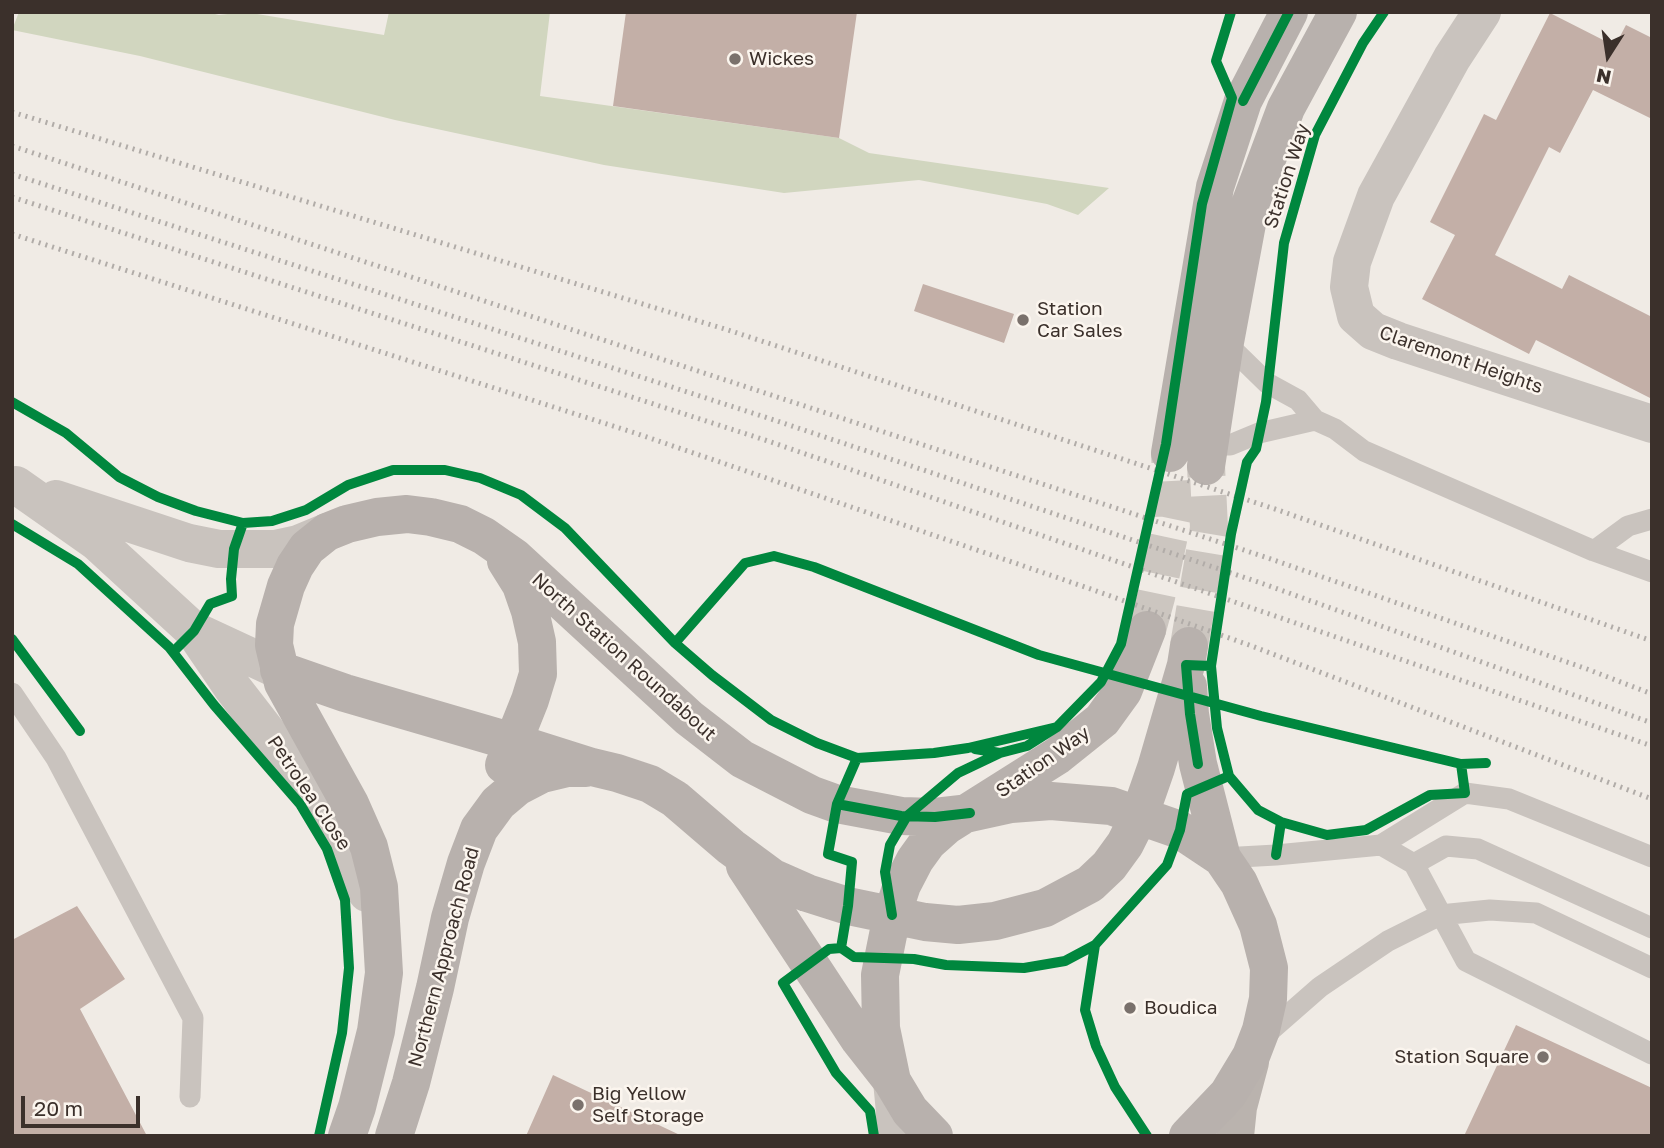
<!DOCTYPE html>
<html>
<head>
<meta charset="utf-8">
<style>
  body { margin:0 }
  #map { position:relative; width:1664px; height:1148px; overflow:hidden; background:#f0ebe5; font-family:"Golos Text",sans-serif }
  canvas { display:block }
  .frame { position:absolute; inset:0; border:14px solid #3b302b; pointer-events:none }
  .north { position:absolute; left:1573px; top:21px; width:70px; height:70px; -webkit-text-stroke:5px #fbf5ee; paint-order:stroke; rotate:192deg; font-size:19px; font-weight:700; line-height:28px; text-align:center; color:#3b302b }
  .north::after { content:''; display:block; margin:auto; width:24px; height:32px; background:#3b302b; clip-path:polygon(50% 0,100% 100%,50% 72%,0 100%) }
  .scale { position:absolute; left:21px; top:1096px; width:119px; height:32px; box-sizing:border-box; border:4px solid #3b302b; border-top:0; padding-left:9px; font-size:21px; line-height:24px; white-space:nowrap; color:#3b302b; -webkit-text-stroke:5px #fbf5ee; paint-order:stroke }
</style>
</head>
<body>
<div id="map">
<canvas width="1664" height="1148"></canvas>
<div class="frame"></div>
<div class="north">N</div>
<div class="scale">20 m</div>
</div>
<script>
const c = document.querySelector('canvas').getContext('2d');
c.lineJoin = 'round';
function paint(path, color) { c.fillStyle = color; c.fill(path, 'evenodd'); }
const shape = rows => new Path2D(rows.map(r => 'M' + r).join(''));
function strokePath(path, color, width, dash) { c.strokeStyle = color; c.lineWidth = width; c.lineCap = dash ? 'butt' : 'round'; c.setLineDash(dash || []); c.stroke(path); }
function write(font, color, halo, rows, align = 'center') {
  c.font = font + ' "Golos Text",sans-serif'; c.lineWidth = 5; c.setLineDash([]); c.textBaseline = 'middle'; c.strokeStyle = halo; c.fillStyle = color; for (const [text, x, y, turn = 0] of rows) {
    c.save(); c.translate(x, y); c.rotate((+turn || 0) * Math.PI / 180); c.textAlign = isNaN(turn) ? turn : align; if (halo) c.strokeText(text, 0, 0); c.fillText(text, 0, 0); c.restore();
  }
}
paint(shape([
  [19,12,207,12,219,15,245,12,384,35,389,12,550,12,540,96,839,138,869,153,1109,188,1078,215,1047,204,919,180,784,193,604,165,395,120,140,56,12,30]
]), '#d1d6bf');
paint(shape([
  [626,12,857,12,839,138,613,106],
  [1550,13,1615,46,1626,25,1652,38,1652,119,1593,90,1560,153,1549,147,1495,255,1562,289,1569,275,1652,317,1652,399,1536,340,1529,354,1422,299,1455,235,1430,222,1484,114,1496,120],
  [923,284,1014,314,1004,343,914,311],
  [77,906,125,979,80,1009,147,1136,12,1136,12,940],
  [1516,1025,1652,1088,1652,1136,1464,1136],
  [553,1075,682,1136,526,1136]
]), '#c3afa7');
strokePath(shape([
  [1147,630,1156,597,1173,516,1170,453],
  [1189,646,1209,528,1206,466]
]), '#ccc6c0', 38, [38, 19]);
strokePath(shape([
  [1225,342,1267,383,1298,400,1315,420,1335,429,1364,451,1594,551,1652,572],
  [1209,445,1230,445,1259,433,1315,420],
  [1594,551,1628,526,1652,519],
  [12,693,56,758,193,1018,190,1097],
  [1381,845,1414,864,1466,961,1652,1054],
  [1222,858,1276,855,1381,845,1465,793,1509,799,1652,857],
  [1414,864,1446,846,1478,849,1652,928],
  [1265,1037,1272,1029,1320,987,1388,941,1440,915,1490,910,1536,913,1652,968]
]), '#c9c3be', 21);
strokePath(shape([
  [1482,12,1452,58,1376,196,1352,262,1349,287,1356,316,1373,331,1398,341,1652,424],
  [16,485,97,542,194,631,232,687,311,789,348,846,367,893],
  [56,499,189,543,219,549,275,549,298,544,327,532],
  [195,631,279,670]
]), '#c9c3be', 38);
strokePath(shape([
  [892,1081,895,1112,894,1136]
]), '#c9c3be', 38);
strokePath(shape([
  [1235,1136,1238,1107,1250,1062]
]), '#bab3ae', 38);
strokePath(shape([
  [1170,453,1215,187,1243,101,1289,12],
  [1206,466,1225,342,1251,202,1286,108,1338,12],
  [279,670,345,693,513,742,592,767,617,773,650,784,675,799,731,847,773,878,807,893,848,906,925,922,958,925,995,921,1045,908,1090,884,1109,866,1125,844,1140,814,1156,768,1186,665,1189,646],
  [1188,686,1190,714,1198,764,1222,858],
  [504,765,530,700,538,674,537,642,530,611,521,585,506,561],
  [745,866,859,1039,892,1081,910,1111,934,1136],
  [892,1081,881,1028,880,975,892,915,902,885,915,860,928,842,946,826,1057,756,1102,720,1123,691,1147,630],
  [347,1136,357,1107,376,1031,384,973,379,887,369,847,350,804,283,683,274,645,275,624,286,586,295,566,307,548,327,532,347,524,377,517,407,514,431,517,460,524,484,536,514,557,689,718,742,759,812,795,837,804,901,816,935,817,970,813,1011,804,1051,801,1111,806,1180,830,1222,858,1239,883,1258,925,1269,968,1268,999,1261,1030,1251,1056,1228,1094,1188,1136],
  [394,1136,411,1083,435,988,450,918,466,863,479,829,498,803,517,787,542,774,567,768,586,768]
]), '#b8b1ad', 38);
strokePath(shape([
  [12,112,728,330,1275,509,1652,641],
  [12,146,1265,557,1587,669,1652,694],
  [12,174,771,419,1261,583,1652,723],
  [12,197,765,440,1652,746],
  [12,234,635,433,1085,587,1249,645,1652,799]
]), '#b1aca8', 5, [2, 5]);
strokePath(shape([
  [1243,101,1289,12],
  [12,402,66,433,119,477,158,497,196,511,243,523,272,521,306,510,348,485,393,470,445,470,480,478,521,495,565,528,675,643,712,675,771,720,817,743,857,758,934,753,968,748,1057,727],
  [12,524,78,564,169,647,214,705,300,804,327,849,345,900,349,968,342,1033,319,1136],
  [12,639,80,731],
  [675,643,745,563,774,556,814,567,1039,655,1261,716,1461,764,1486,763],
  [173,652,194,631,210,604,232,596,231,579,234,549,243,523],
  [1211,666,1231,534,1247,462,1256,449,1266,402,1284,243,1315,135,1363,43,1384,12],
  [975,749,1000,753,1027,746,1057,727,1101,682,1121,644,1166,444,1202,204,1232,98,1216,61,1231,12],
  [857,758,837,804,828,854,852,862,848,906,841,948,829,949,783,983,836,1073,870,1111,874,1136],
  [1198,764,1190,714,1186,665,1211,666,1217,728,1229,776,1258,810,1281,822,1276,855],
  [837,804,901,816,935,817,970,813],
  [1281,822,1327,835,1366,830,1430,795,1465,793,1461,764],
  [892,915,885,872,890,845,907,816,958,773,1000,753],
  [841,948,854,957,914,959,946,965,1024,968,1065,961,1095,945],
  [1147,1136,1115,1087,1096,1046,1085,1010,1095,945,1167,865,1180,830,1187,794,1229,776]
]), '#00873e', 10);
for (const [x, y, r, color] of [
  [735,59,7,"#7a716c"],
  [1023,320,7,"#7a716c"],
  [1130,1008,7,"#7a716c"],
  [1543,1057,7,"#7a716c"],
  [578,1105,7,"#7a716c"]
]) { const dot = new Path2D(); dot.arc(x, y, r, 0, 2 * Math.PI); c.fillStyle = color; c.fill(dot); strokePath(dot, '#fbf5ee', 2.5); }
write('19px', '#3b302b', '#fbf5ee', [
  ["Wickes",749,59],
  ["Station",1037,309],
  ["Car Sales",1037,331],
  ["Boudica",1144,1008],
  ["Station Square",1529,1057,"right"],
  ["Big Yellow",592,1094],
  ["Self Storage",592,1116]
], 'left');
write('19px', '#3b302b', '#fbf5ee', [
  ["Station Way",1287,176,-72],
  ["Claremont Heights",1461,360,19],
  ["North Station Roundabout",624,657,42],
  ["Station Way",1043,762,-35],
  ["Petrolea Close",309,793,56],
  ["Northern Approach Road",444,957,-75]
]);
</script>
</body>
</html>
